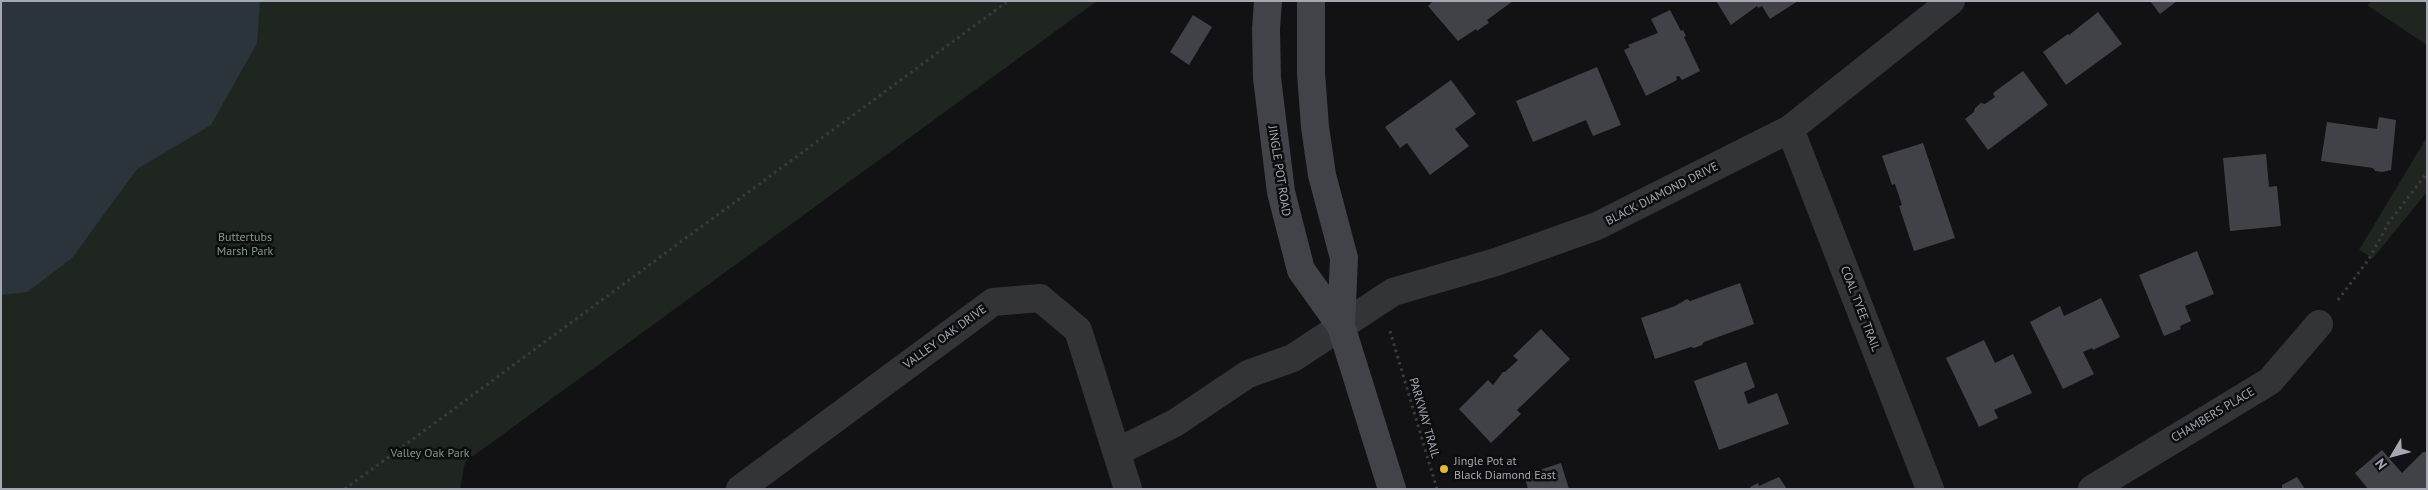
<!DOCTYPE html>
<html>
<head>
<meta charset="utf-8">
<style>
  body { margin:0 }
  #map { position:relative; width:2428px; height:490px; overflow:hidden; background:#121214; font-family:"PT Sans",sans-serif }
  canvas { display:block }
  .frame { position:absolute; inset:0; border:2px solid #a5a8b3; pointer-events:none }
  .north { position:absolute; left:2368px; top:430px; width:50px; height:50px; -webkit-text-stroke:4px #0d0d0f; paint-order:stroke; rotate:233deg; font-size:14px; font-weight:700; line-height:20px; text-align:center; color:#a5a8b3 }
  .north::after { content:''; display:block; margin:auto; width:18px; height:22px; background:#a5a8b3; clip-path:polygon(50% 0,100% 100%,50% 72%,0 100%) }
</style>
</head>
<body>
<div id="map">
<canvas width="2428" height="490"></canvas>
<div class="frame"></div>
<div class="north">N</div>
</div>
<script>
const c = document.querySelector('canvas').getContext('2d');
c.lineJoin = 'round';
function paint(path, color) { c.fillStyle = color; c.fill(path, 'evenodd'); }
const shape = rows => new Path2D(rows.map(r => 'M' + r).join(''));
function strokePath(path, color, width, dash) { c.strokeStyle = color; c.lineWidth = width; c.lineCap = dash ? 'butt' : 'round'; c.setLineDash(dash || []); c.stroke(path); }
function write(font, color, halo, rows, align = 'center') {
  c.font = font + ' "PT Sans",sans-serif'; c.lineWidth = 5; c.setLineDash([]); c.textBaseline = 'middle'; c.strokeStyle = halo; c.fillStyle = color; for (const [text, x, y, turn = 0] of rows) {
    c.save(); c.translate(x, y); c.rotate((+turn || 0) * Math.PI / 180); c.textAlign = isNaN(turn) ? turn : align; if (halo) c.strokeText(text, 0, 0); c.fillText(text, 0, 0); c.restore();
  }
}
paint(shape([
  [1,1,1097,1,465,462,460,489,1,489],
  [2373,1,2427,1,2427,45,2367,5],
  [2427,137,2427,192,2373,258,2359,250]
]), '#1f2620');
paint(shape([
  [1,1,260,1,257,43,211,125,137,169,72,258,27,292,1,295]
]), '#2c343b');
paint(shape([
  [1433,1,1513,1,1487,20,1489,23,1484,26,1477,31,1476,29,1458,41,1428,6],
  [1716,1,1798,1,1770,19,1762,6,1758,8,1757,6,1731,25],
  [2150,1,2177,1,2160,14],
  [1670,10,1681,31,1683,30,1686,36,1684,37,1700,71,1682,80,1679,76,1676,77,1677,80,1646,96,1624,50,1630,47,1628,45,1658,33,1651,19],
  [2098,12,2122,44,2066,85,2043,52,2068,34,2069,35],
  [1193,15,1212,27,1189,65,1170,52],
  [1597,67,1621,125,1593,136,1586,120,1533,142,1516,101],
  [2023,71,2048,105,1988,150,1965,119,1974,112,1975,108,1981,103,1985,104,1995,97,1993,93],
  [1451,80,1476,114,1455,129,1469,146,1430,175,1407,143,1400,148,1385,127],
  [2379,117,2396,120,2391,170,2382,172,2375,171,2373,168,2321,161,2327,122,2377,129],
  [1923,143,1955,238,1914,251,1899,206,1902,205,1895,184,1892,185,1882,156],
  [2266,154,2269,187,2277,186,2281,226,2230,231,2223,158],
  [2197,251,2214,294,2185,306,2191,321,2180,326,2181,329,2164,336,2139,275],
  [1740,283,1754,324,1704,342,1702,345,1694,348,1691,347,1655,359,1641,318,1675,306,1687,299,1690,301],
  [2101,298,2120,337,2093,350,2092,348,2083,352,2094,374,2063,389,2030,322,2060,306,2064,316],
  [1541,329,1570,359,1517,410,1521,414,1491,443,1459,409,1488,380,1493,385,1503,372,1505,372,1518,360,1513,356],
  [1984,340,1995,363,2013,354,2032,393,1994,410,1998,418,1979,427,1946,358],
  [1746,362,1755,387,1744,392,1748,404,1777,393,1789,424,1719,450,1694,381],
  [2382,450,2402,473,2423,452,2427,452,2427,489,2368,489,2355,473],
  [1561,463,1569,489,1528,489,1524,475],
  [1779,477,1787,489,1751,489,1750,487,1758,483,1759,486],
  [2297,477,2305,489,2282,489,2282,485]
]), '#414247');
strokePath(shape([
  [2338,300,2369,259,2389,222,2427,173],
  [1390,331,1437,489],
  [345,489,1008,1]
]), '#3a3b3f', 3, [2.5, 4]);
strokePath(shape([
  [1790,129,1930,489],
  [1117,452,1175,423,1248,374,1293,358,1393,292,1496,262,1597,226,1790,129,1951,1],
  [740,489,993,302,1040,298,1078,330,1128,489],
  [2092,489,2270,381,2319,324]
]), '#333438', 28);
strokePath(shape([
  [1268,1,1266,29,1267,78,1281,192,1301,270,1341,326],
  [1311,1,1311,73,1315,127,1322,175,1344,258,1341,326,1392,489]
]), '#424348', 28);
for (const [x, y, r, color] of [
  [1444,469,5,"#e5b938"]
]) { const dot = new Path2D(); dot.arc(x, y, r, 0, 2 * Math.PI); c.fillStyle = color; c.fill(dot); strokePath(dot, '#0d0d0f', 2); }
write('12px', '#a5a8b3', '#0d0d0f', [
  ["JINGLE POT ROAD",1279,171,81],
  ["BLACK DIAMOND DRIVE",1662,194,-27],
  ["COAL TYEE TRAIL",1860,309,69],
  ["VALLEY OAK DRIVE",945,337,-36],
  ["CHAMBERS PLACE",2213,415,-31],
  ["PARKWAY TRAIL",1424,418,74]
]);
write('12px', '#7d9d81', '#0d0d0f', [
  ["Buttertubs",245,238],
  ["Marsh Park",245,252],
  ["Valley Oak Park",430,454]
]);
write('12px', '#a5a8b3', '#0d0d0f', [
  ["Jingle Pot at",1454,462],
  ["Black Diamond East",1454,476]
], 'left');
</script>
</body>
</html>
